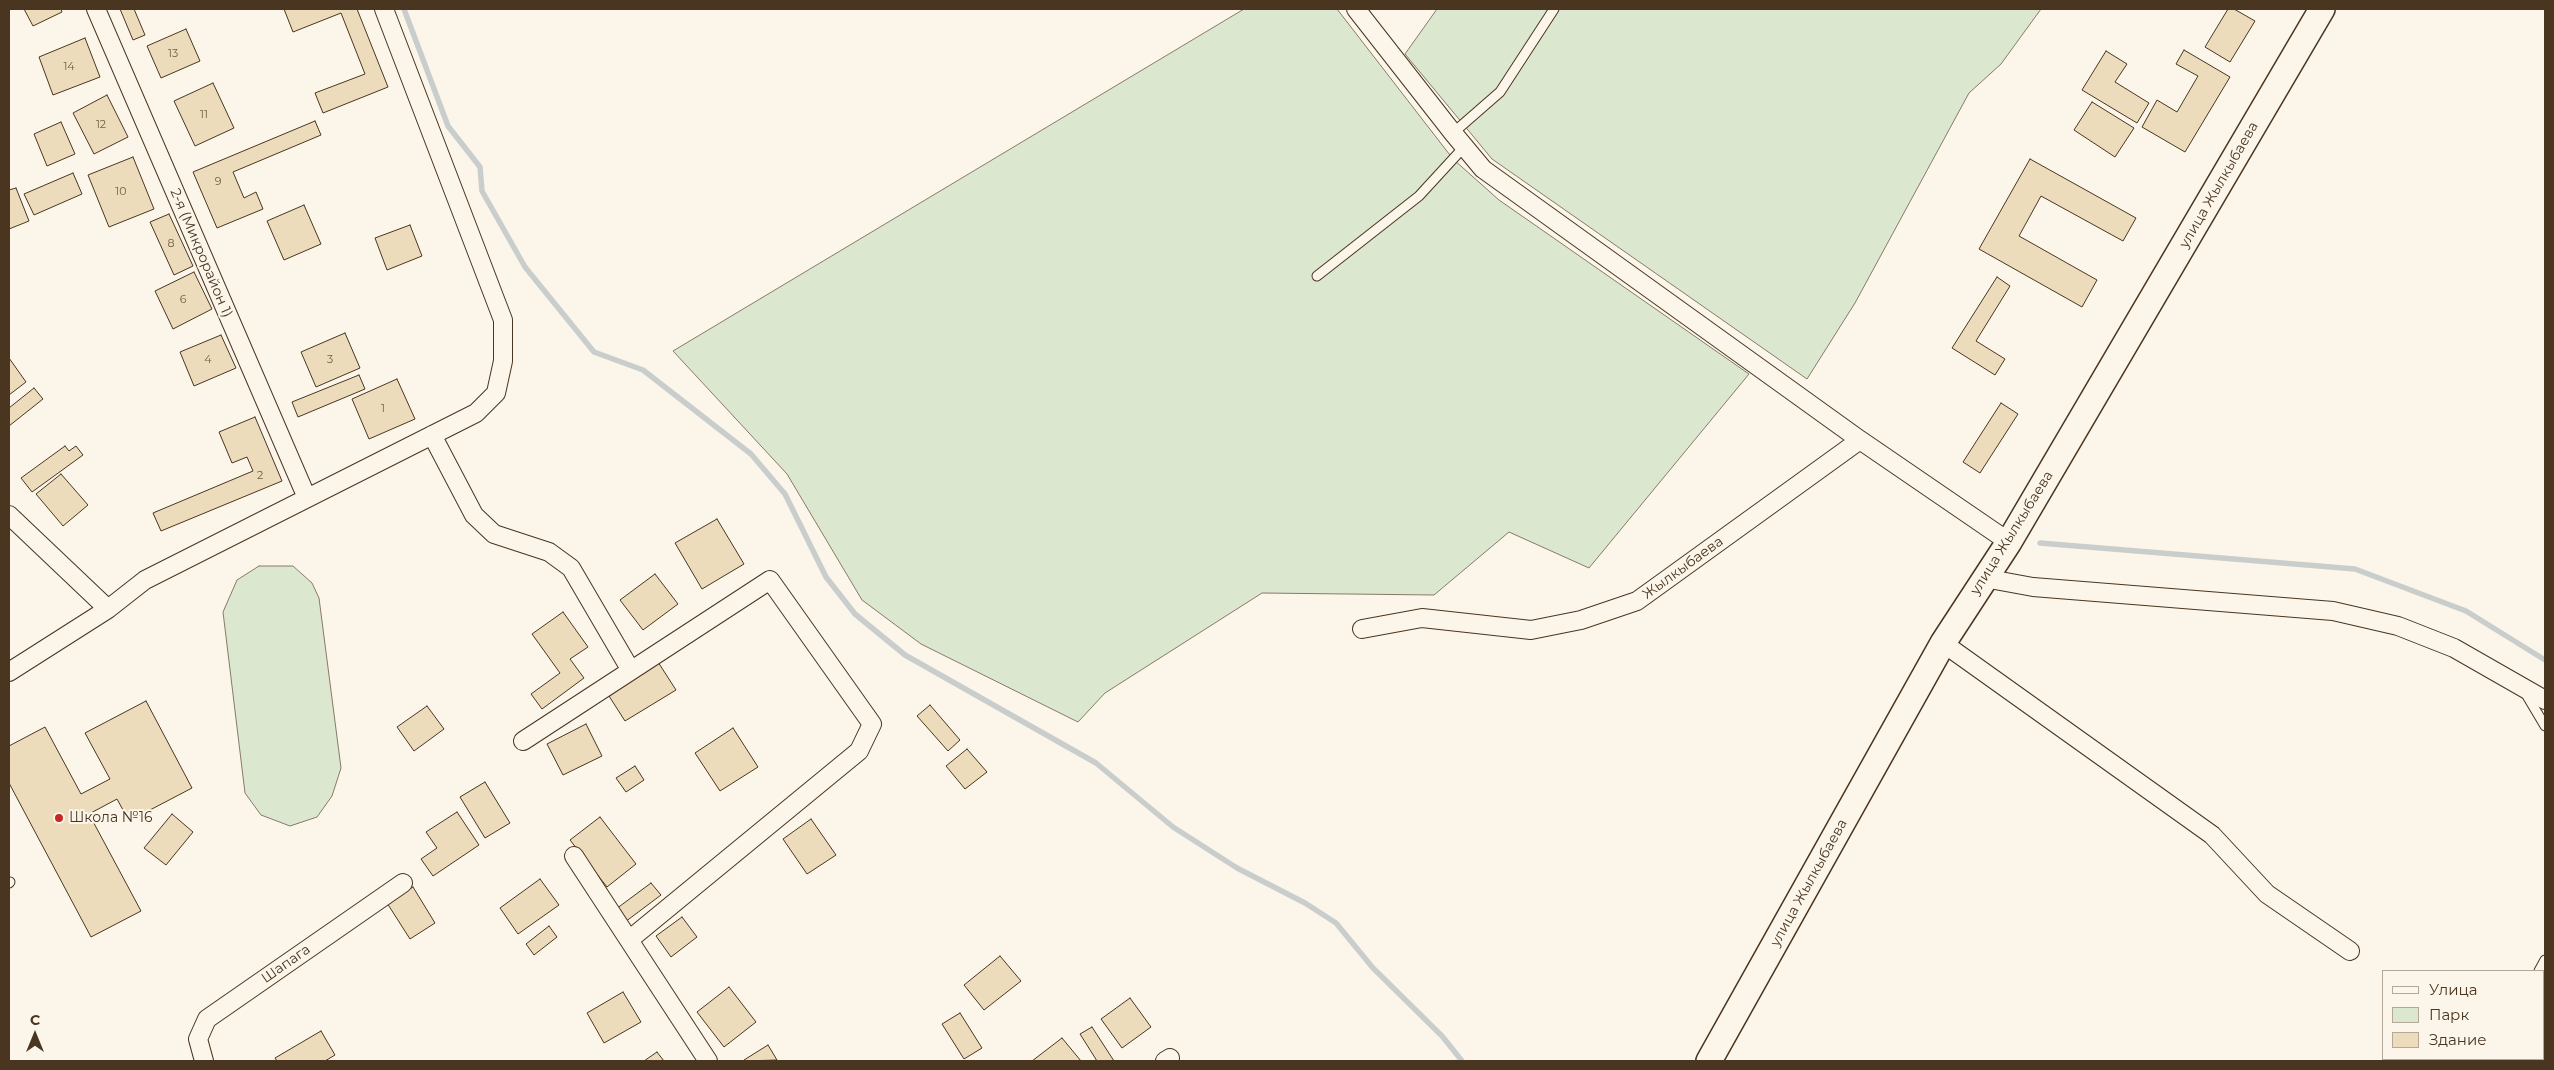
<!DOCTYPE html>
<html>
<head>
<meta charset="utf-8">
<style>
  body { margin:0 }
  #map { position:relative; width:2554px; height:1070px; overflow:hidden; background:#fbf6e9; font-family:Montserrat,sans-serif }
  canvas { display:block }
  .frame { position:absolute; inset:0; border:10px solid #4a3520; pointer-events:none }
  .legend { position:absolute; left:2382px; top:970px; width:162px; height:90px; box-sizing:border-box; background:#fbf6e9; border:1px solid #b4a999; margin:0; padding:6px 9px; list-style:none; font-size:15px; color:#4a3520 }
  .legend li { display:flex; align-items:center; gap:10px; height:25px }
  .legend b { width:25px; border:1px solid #b4a999 }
  .north { position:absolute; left:10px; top:1010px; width:50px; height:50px; -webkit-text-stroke:4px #fbf6e9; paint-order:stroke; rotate:0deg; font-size:14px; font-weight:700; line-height:20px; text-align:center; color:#4a3520 }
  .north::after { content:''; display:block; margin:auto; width:18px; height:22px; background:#4a3520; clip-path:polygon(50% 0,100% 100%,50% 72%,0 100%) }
</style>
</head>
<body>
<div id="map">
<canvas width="2554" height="1070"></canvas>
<div class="frame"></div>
<ul class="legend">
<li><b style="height:6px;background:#fbf6e9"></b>Улица</li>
<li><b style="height:14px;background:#dce7d0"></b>Парк</li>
<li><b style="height:14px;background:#ecdcbc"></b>Здание</li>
</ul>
<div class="north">С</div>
</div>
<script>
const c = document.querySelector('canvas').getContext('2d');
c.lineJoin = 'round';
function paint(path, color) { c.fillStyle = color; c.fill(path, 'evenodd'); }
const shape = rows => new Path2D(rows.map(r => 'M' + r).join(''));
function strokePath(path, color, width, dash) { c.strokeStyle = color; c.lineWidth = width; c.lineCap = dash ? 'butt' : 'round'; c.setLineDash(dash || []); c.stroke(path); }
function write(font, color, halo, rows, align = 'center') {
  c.font = font + ' Montserrat,sans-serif'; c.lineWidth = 4; c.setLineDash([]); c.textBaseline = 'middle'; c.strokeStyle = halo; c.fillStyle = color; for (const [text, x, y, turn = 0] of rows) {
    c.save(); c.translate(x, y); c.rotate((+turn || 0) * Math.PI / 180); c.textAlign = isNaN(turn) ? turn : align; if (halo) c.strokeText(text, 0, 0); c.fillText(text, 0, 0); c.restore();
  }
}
const green = shape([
  [1244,9,1337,9,1453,159,1499,200,1749,374,1589,568,1509,532,1434,595,1262,593,1105,693,1078,722,921,644,862,600,787,474,673,351,1244,9],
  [1437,9,2041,9,2001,64,1969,93,1855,303,1807,379,1492,159,1405,54,1437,9],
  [259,566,293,566,312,583,319,598,341,768,332,796,317,817,290,826,261,815,245,793,223,612,237,580,259,566]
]);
paint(green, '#dce7d0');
strokePath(green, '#887966', 1);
strokePath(shape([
  [404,9,448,126,480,167,482,191,525,267,594,352,643,370,751,454,785,494,826,577,855,614,905,655,1096,763,1173,827,1237,868,1305,903,1336,923,1373,968,1442,1036,1462,1061],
  [2040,543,2355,569,2466,611,2545,660]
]), '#c9cecd', 5.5);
const building = shape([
  [24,9,61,9,62,12,33,26,24,9],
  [120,9,134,9,145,35,133,40,120,9],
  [284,9,357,9,388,87,323,113,315,93,365,74,341,13,293,32,284,9],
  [2228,9,2234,9,2255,21,2230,62,2205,47,2228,9],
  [186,29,200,61,161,78,147,46,186,29],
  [85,38,100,77,53,95,39,57,85,38],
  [2184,50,2230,77,2185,152,2142,127,2157,100,2177,112,2198,76,2176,64,2184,50],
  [2106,51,2127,64,2115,82,2149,103,2137,123,2082,90,2106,51],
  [213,83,234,128,195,146,174,101,213,83],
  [107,95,128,137,94,154,73,113,107,95],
  [2092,102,2134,128,2115,157,2074,130,2092,102],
  [315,121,321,135,233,172,244,198,256,192,263,209,217,228,193,172,315,121],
  [61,122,75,154,47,166,34,134,61,122],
  [133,157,154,209,109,227,88,175,133,157],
  [2030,159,2136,218,2123,241,2041,196,2019,236,2097,280,2082,307,1979,249,2030,159],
  [73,173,82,194,34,215,24,194,73,173],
  [16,188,29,221,9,229,9,190,16,188],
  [304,205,321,244,284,260,267,221,304,205],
  [169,214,193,266,174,275,150,222,169,214],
  [410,225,422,256,387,270,375,238,410,225],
  [194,272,212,309,173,329,155,291,194,272],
  [1997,277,2010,286,1976,341,2005,359,1995,375,1952,348,1997,277],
  [345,333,360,368,316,387,301,352,345,333],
  [221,335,236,368,194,386,180,352,221,335],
  [9,358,26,382,9,395,9,358],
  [359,375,365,389,298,417,292,402,359,375],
  [397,379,415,419,369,439,352,399,397,379],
  [34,388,43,399,9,426,9,408,34,388],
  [2001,403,2018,414,1980,473,1963,462,2001,403],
  [255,417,282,481,161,531,153,513,253,471,247,457,232,463,219,432,255,417],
  [65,446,69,451,76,446,83,455,32,492,21,478,65,446],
  [61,474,88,505,63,526,36,494,61,474],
  [717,519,744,564,702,589,675,543,717,519],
  [655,574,678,604,643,630,620,600,655,574],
  [563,612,588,647,570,659,584,678,542,709,531,694,560,673,532,634,563,612],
  [658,662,676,690,625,721,609,696,658,662],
  [146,701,192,788,129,821,117,799,89,814,141,911,91,937,9,783,9,746,45,727,81,794,110,779,85,733,146,701],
  [930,705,960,740,948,751,917,716,930,705],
  [427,706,444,729,414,751,397,727,427,706],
  [586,724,602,756,563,775,547,744,586,724],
  [733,728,758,767,720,791,695,753,733,728],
  [967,749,987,772,965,789,946,766,967,749],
  [635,766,644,780,626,792,616,778,635,766],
  [485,782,510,823,485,838,460,797,485,782],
  [457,812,479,845,433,876,421,859,437,848,426,832,457,812],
  [172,814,193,832,166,865,144,848,172,814],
  [600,817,636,864,607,887,570,840,600,817],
  [811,819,836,855,807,874,783,839,811,819],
  [540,879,559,905,518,934,500,908,540,879],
  [651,883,661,895,621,925,612,912,651,883],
  [413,887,435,923,410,939,387,903,413,887],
  [682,917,697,937,671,957,656,936,682,917],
  [549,926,557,937,534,955,526,944,549,926],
  [1000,956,1021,981,984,1010,964,985,1000,956],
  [729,987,756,1022,724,1047,697,1012,729,987],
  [623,992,641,1022,604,1043,587,1013,623,992],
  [1130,998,1151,1027,1122,1048,1101,1019,1130,998],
  [960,1013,982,1048,964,1059,942,1024,960,1013],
  [1092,1027,1114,1061,1097,1061,1080,1034,1092,1027],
  [321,1031,335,1055,325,1061,277,1061,275,1058,321,1031],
  [1062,1038,1081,1061,1032,1061,1062,1038],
  [768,1045,777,1060,744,1061,744,1060,768,1045],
  [657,1052,664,1061,644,1061,657,1052]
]);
paint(building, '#ecdcbc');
strokePath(building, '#4a3520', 1);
const lane = shape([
  [1453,133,1500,92,1554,9],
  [1317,276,1419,196,1464,147],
  [2526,694,2545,726],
  [9,883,10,882],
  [2539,971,2545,960]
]);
const street = shape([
  [96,9,307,498],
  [1356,9,1453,133,1483,169,1860,440,2009,542],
  [432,435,474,515,494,534,549,552,571,568,630,669],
  [9,515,108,609],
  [1984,578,2033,587,2333,611,2398,626,2454,648,2545,700],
  [1362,629,1422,618,1531,630,1581,620,1637,601,1860,440],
  [1943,643,2212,835,2267,894,2350,951],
  [9,672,108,609,145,580,476,413,496,393,503,361,503,320,384,9],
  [523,741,770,580,872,724,859,751,629,940],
  [574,856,708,1061],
  [204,1061,198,1039,207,1019,403,883],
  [1165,1061,1170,1058]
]);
const secondary = shape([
  [1709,1061,1943,643,2009,542,2322,9]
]);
strokePath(lane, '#4a3520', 11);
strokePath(street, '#4a3520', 20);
strokePath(secondary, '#4a3520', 28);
strokePath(lane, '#fbf6e9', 9);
strokePath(street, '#fbf6e9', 18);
strokePath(secondary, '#fbf6e9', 25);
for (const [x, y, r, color] of [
  [59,818,5,"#c62828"]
]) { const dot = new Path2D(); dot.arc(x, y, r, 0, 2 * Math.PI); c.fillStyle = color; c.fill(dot); strokePath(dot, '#fbf6e9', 2); }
write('11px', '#725f47', null, [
  ["13",173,54],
  ["14",69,67],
  ["11",204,115],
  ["12",101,125],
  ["9",218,182],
  ["10",121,192],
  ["8",171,244],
  ["6",183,300],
  ["4",208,360],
  ["3",330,360],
  ["1",383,409],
  ["2",260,476]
]);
write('14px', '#4a3520', '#fbf6e9', [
  ["улица Жылкыбаева",2219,185,-60],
  ["2-я (Микрорайон 1)",201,253,67],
  ["улица Жылкыбаева",2012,533,-58],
  ["Жылкыбаева",1683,568,-36],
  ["улица Жылкыбаева",1809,883,-61],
  ["Шапага",286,964,-35]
]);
write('14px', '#4a3520', '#fbf6e9', [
  ["Школа №16",69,818]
], 'left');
</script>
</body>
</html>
